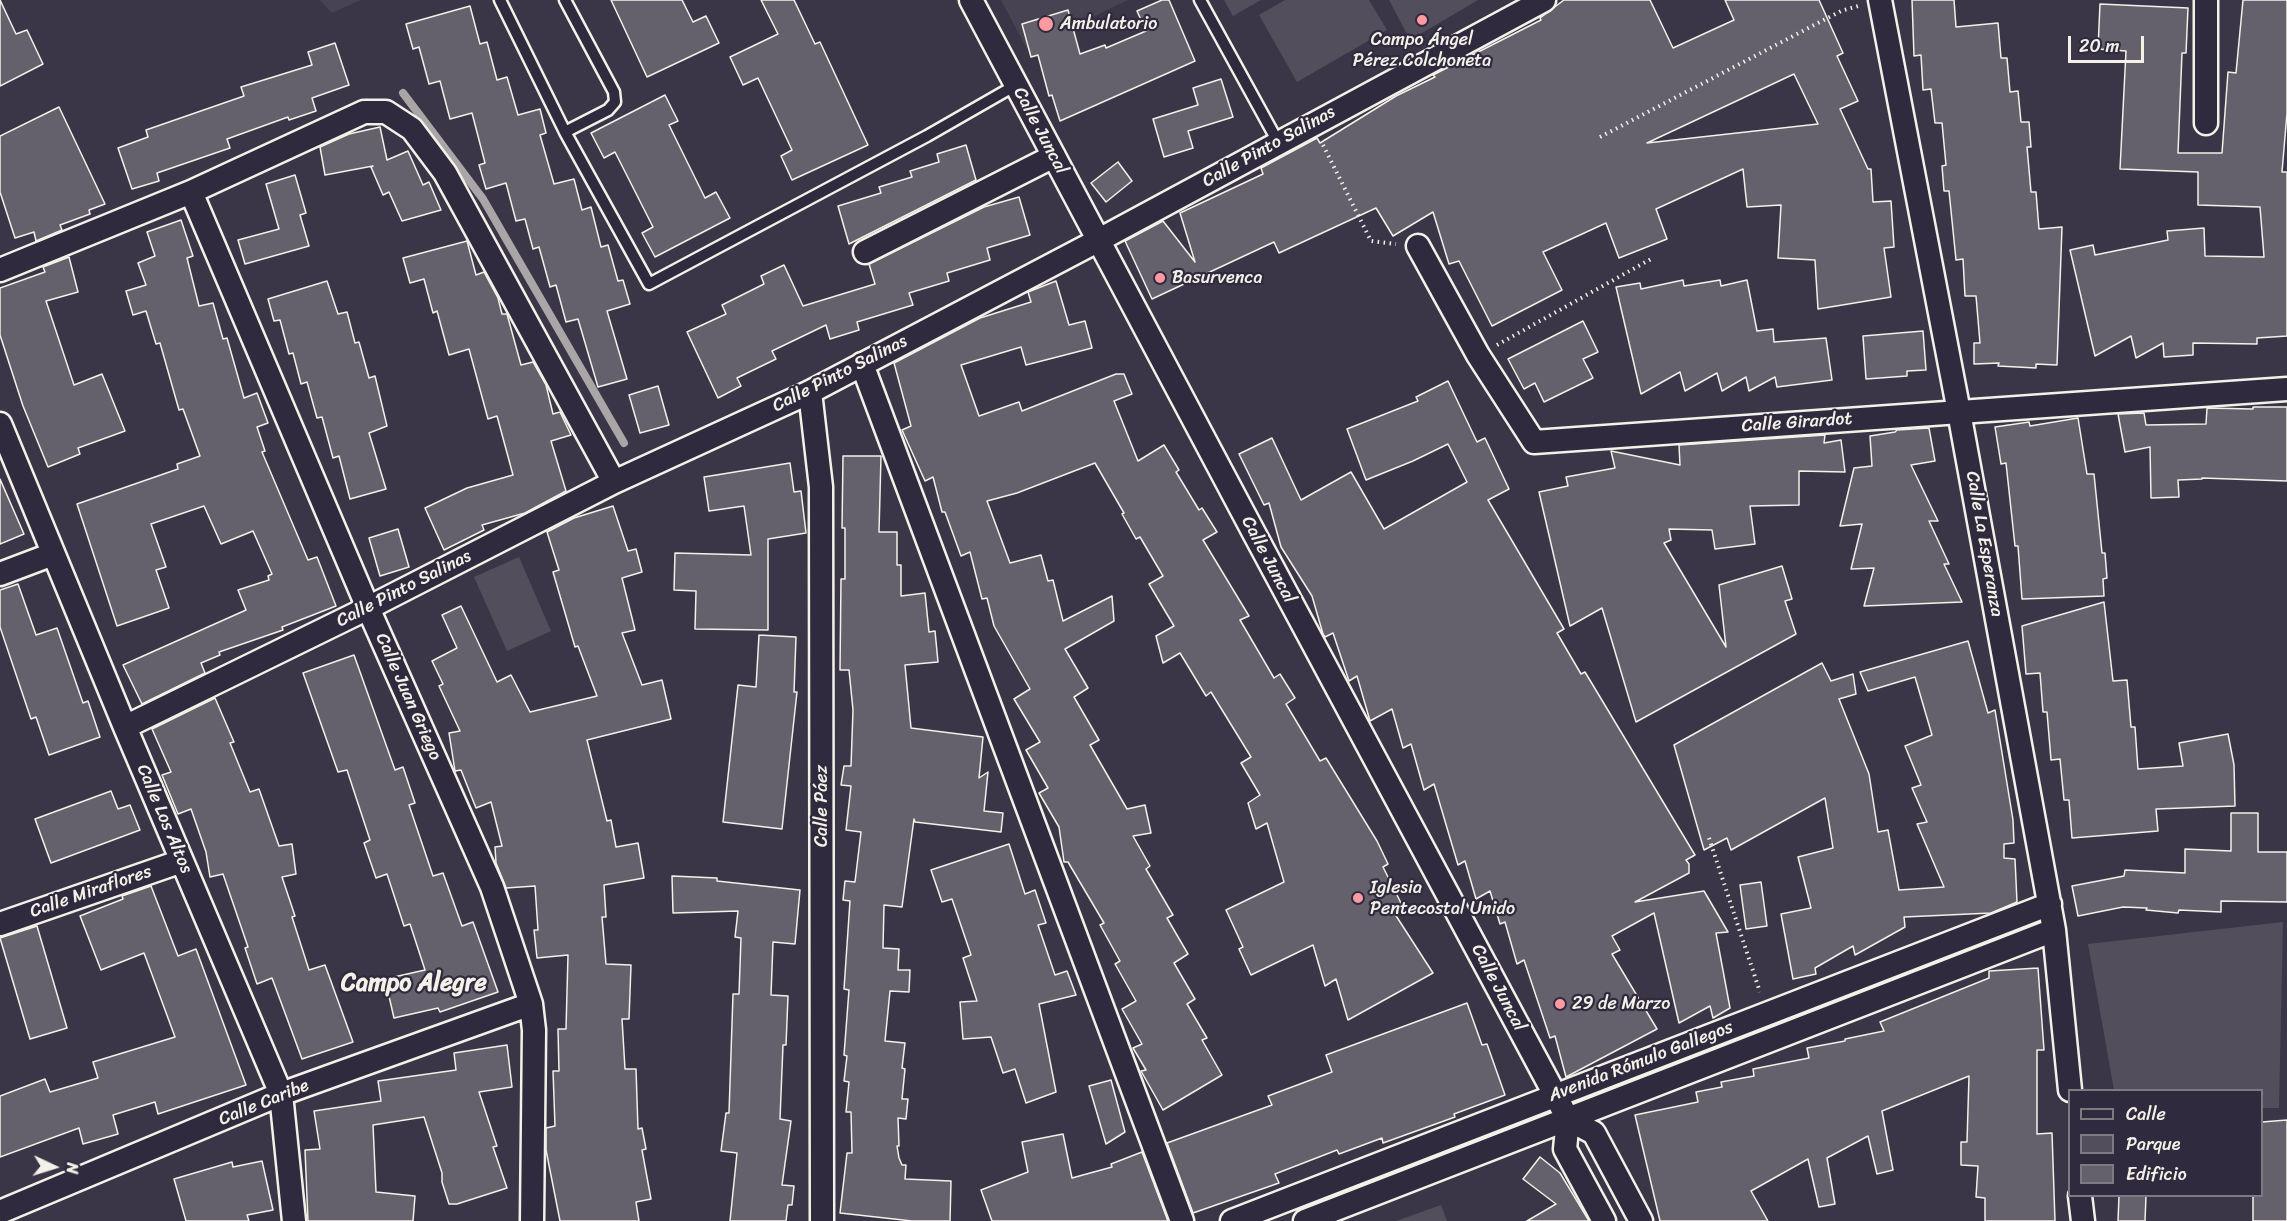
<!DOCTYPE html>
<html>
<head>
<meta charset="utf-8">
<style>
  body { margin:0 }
  #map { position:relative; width:2287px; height:1221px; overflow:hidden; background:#3b3647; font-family:Sriracha,sans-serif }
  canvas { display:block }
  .legend { position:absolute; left:2068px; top:1089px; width:195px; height:108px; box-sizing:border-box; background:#2f2a3d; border:2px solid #7e7a81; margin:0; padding:8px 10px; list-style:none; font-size:18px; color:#f4f1e8 }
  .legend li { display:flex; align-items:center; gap:12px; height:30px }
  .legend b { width:30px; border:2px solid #7e7a81 }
  .north { position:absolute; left:24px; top:1137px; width:60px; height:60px; -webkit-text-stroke:4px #2f2a3d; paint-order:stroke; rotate:94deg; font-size:16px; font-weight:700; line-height:24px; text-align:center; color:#f4f1e8 }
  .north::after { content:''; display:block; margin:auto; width:21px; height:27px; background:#f4f1e8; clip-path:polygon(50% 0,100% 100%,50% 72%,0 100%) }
  .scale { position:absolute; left:2068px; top:36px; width:76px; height:27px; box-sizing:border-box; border:3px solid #f4f1e8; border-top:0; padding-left:8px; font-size:18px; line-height:21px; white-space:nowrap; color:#f4f1e8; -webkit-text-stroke:4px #2f2a3d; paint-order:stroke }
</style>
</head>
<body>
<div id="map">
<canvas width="2287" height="1221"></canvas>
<ul class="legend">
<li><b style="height:8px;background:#2f2a3d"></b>Calle</li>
<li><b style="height:16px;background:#534e5c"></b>Parque</li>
<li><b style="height:16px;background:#65616c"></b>Edificio</li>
</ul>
<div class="north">N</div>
<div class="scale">20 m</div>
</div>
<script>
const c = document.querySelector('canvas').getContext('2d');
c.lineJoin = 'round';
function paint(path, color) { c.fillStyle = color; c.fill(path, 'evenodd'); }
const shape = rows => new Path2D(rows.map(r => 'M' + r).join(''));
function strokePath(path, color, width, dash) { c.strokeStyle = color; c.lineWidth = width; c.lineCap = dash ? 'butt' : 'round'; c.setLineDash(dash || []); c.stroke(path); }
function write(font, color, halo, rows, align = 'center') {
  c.font = font + ' Sriracha,sans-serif'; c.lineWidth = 4.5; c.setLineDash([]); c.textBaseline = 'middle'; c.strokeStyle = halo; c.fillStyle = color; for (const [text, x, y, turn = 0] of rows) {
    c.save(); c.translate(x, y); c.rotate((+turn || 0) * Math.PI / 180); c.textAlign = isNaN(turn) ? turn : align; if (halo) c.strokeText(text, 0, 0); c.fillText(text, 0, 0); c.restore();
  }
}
paint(shape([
  [320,0,361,0,332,13],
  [1001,0,1128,0,1027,49]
]), '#484352');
paint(shape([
  [1224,0,1261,0,1233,16],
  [1285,0,1369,0,1387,30,1297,82,1259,15],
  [1389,0,1478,0,1410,40],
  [519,557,551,631,507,651,474,577],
  [2283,922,2279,1108,2262,1108,2262,1090,2114,1090,2088,944],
  [1441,1205,1447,1221,1396,1221]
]), '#534e5c');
strokePath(shape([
  [403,93,483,199,624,443]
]), '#aaa6a7', 8);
const building = shape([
  [0,0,16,34,27,30,43,64,0,86,0,0],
  [611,0,682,0,693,22,706,16,719,43,647,77,611,0],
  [761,0,794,0,815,44,820,42,868,145,792,180,781,156,792,150,758,78,743,85,730,57,778,34,761,0],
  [1162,0,1169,0,1195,61,1060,121,1052,95,1049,96,1038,55,1031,57,1022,24,1068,10,1080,54,1105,45,1106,48,1146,31,1137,11,1162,0],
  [1564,0,1650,0,1673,48,1734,20,1725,0,1819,0,1843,53,1837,56,1858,101,1840,109,1868,169,1871,169,1873,202,1891,201,1894,247,1884,248,1891,297,1818,309,1815,260,1778,258,1781,205,1747,207,1743,169,1656,209,1667,239,1619,258,1606,223,1543,252,1562,290,1492,326,1459,261,1449,264,1433,212,1393,236,1376,208,1279,253,1274,242,1152,299,1125,241,1163,221,1195,262,1180,213,1263,174,1261,168,1317,138,1320,143,1396,96,1435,77,1433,75,1541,20,1540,18,1564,0],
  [1794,74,1818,124,1647,143,1794,74],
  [1912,0,1954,0,1956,27,1998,23,2001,58,2007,58,2010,92,2018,91,2021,122,2029,122,2031,147,2027,147,2031,192,2036,192,2039,229,2062,227,2057,365,2036,364,2036,368,1998,366,1999,363,1974,364,1974,343,1980,343,1976,296,1965,296,1963,259,1956,260,1949,191,1944,191,1942,166,1946,165,1942,123,1935,123,1931,89,1923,90,1921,55,1914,56,1912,0],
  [2243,0,2287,0,2287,113,2282,172,2287,172,2287,336,2257,338,2257,344,2193,343,2193,355,2164,357,2163,343,2136,358,2131,336,2095,356,2070,250,2093,245,2095,255,2168,240,2167,231,2204,228,2205,256,2264,257,2260,207,2198,205,2198,172,2120,169,2126,51,2098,49,2100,4,2188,8,2186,53,2182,53,2178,153,2222,153,2228,72,2236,73,2243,0],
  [470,6,480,44,487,42,497,80,507,77,518,115,540,109,546,133,540,135,554,184,574,179,582,210,591,207,601,247,608,245,618,281,623,280,630,304,607,311,627,379,598,387,578,319,566,322,556,285,550,287,539,247,533,249,525,219,516,221,506,183,486,189,479,165,485,163,472,113,450,119,440,81,429,84,419,47,413,49,406,24,470,6],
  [335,43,349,85,312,98,316,111,289,120,288,117,227,139,230,148,157,173,159,181,132,189,118,148,148,137,146,130,244,96,241,87,312,65,308,52,335,43],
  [1221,79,1233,117,1188,131,1193,148,1164,157,1153,119,1198,105,1193,88,1221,79],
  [665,95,678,121,669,125,705,198,716,192,730,218,655,257,642,233,653,227,615,152,604,158,591,133,665,95],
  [59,107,105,204,89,210,90,214,60,225,62,230,36,241,34,232,15,238,0,192,0,136,59,107],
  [380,127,387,160,408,151,423,185,429,182,441,210,402,221,389,192,383,195,371,167,373,166,325,175,320,147,349,134,380,127],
  [966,145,976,180,849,244,838,206,881,193,879,187,912,177,910,171,939,162,937,154,966,145],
  [1118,162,1132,181,1106,202,1091,183,1118,162],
  [295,175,306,213,300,215,309,246,245,264,238,240,279,229,266,184,295,175],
  [1019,197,1030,235,987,248,990,260,947,273,949,281,909,293,913,305,857,322,859,330,830,339,826,325,772,351,776,359,737,378,741,386,718,398,687,332,726,314,722,305,764,284,761,276,784,265,803,306,875,284,869,264,984,207,1019,197],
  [181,220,193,256,187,258,199,306,213,303,223,339,227,338,244,398,257,393,268,423,257,427,265,451,262,452,308,560,317,557,336,606,282,627,283,630,219,652,220,655,201,663,205,673,142,704,123,665,246,610,238,590,269,580,268,576,272,574,253,531,221,544,204,506,151,524,166,567,156,570,169,608,117,626,77,504,178,469,177,464,200,456,183,409,179,410,160,343,156,344,146,311,133,315,126,291,146,285,138,263,155,256,147,232,181,220],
  [467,241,476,275,484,272,498,298,502,314,507,314,521,365,533,362,546,385,553,414,560,412,571,435,551,441,566,491,525,513,482,525,484,530,444,550,425,508,467,488,513,475,497,416,488,419,469,349,449,355,437,311,433,313,424,279,410,283,403,258,467,241],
  [69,257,78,292,46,301,74,385,102,374,125,431,78,448,80,454,48,467,23,406,0,335,0,288,45,272,43,267,69,257],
  [1683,280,1684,286,1720,280,1721,286,1747,280,1757,331,1773,329,1774,342,1826,338,1832,380,1777,387,1775,377,1749,391,1746,377,1722,391,1717,373,1685,391,1680,372,1641,394,1616,287,1640,283,1641,289,1683,280],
  [327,281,338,314,347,312,355,343,359,342,369,378,375,376,387,426,369,433,386,489,350,499,339,456,333,458,322,417,317,418,307,382,301,384,293,353,289,354,280,320,274,321,268,299,327,281],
  [1056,281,1069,325,1085,321,1092,348,1026,365,1021,347,961,365,979,416,1019,402,1022,411,1116,374,1124,374,1132,394,1114,401,1138,461,1164,445,1179,470,1176,472,1199,510,1202,508,1217,532,1203,540,1249,616,1240,620,1274,678,1280,674,1295,698,1286,704,1320,761,1326,758,1377,841,1388,864,1383,867,1401,903,1391,908,1433,973,1348,1020,1336,979,1325,986,1313,945,1251,975,1239,949,1243,947,1226,910,1284,882,1267,823,1256,829,1248,803,1260,795,1241,763,1251,757,1211,692,1206,696,1180,653,1163,663,1156,636,1174,626,1149,584,1163,576,1140,537,1136,539,1122,514,1124,513,1095,463,1017,493,987,501,1010,563,1041,555,1048,581,1053,580,1063,621,1112,596,1114,621,1065,649,1088,688,1074,697,1099,740,1090,745,1127,809,1145,805,1151,833,1133,836,1150,866,1146,869,1173,915,1167,918,1188,954,1174,963,1195,999,1187,1004,1207,1038,1202,1040,1222,1075,1163,1110,1141,1071,1146,1070,1133,1048,1142,1044,1122,1009,1136,1001,1115,964,1120,961,1100,925,1104,923,1068,862,1064,862,1059,827,1039,793,1048,788,1026,750,1040,742,1014,699,1030,689,994,626,987,598,982,599,970,552,961,556,945,512,942,512,933,477,925,481,902,430,911,426,894,363,980,318,1031,302,1028,292,1056,281],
  [1583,321,1598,352,1583,359,1593,378,1544,402,1535,383,1524,389,1508,359,1583,321],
  [1923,331,1926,370,1907,371,1907,376,1866,379,1863,336,1923,331],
  [1448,381,1477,442,1485,438,1509,489,1488,500,1564,629,1557,633,1581,674,1585,672,1695,855,1686,860,1689,864,1689,873,1635,902,1704,891,1728,932,1716,933,1730,1008,1713,1018,1710,1006,1679,1023,1654,913,1612,936,1620,950,1612,954,1657,1029,1566,1077,1555,1036,1550,1038,1524,960,1517,964,1505,922,1500,924,1490,891,1476,899,1465,861,1458,865,1434,784,1424,790,1411,744,1403,748,1392,709,1370,721,1357,676,1349,681,1333,633,1325,637,1323,634,1312,596,1281,547,1269,503,1264,505,1239,454,1272,438,1301,500,1351,472,1384,529,1467,482,1448,444,1413,461,1366,480,1347,429,1418,401,1416,397,1448,381],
  [658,386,669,425,640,433,629,395,658,386],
  [2253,407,2287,407,2287,481,2202,478,2202,479,2178,480,2179,497,2151,498,2150,447,2125,452,2118,414,2144,413,2146,425,2206,424,2207,408,2253,409,2253,407],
  [2078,418,2087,474,2094,474,2102,553,2105,553,2107,578,2103,579,2104,596,2022,599,2018,546,2015,546,2006,463,2001,464,1995,427,2029,422,2030,426,2078,418],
  [1929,428,1935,461,1911,465,1938,521,1929,521,1949,564,1944,564,1962,602,1864,606,1874,568,1851,569,1862,524,1840,526,1854,468,1872,466,1870,436,1895,432,1897,430,1929,428],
  [1825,435,1824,443,1841,440,1845,472,1799,471,1799,505,1750,506,1755,544,1715,549,1712,530,1669,529,1671,540,1664,543,1726,647,1719,585,1782,566,1792,599,1785,601,1796,634,1636,722,1602,608,1570,626,1539,492,1568,486,1566,477,1615,468,1611,451,1680,465,1679,445,1825,435],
  [843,456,881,456,879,532,897,532,897,565,901,565,901,596,925,593,929,632,935,631,938,662,905,665,911,728,983,737,979,778,988,772,984,811,1003,813,1001,832,915,822,914,819,902,907,884,905,883,948,899,949,898,970,910,970,909,992,890,991,885,1041,905,1043,902,1068,905,1069,902,1099,908,1099,906,1119,898,1118,899,1146,897,1146,899,1158,902,1165,906,1165,905,1179,951,1181,950,1221,912,1221,840,1213,847,1153,852,1153,851,1112,846,1112,849,1082,844,1081,847,1056,844,1055,849,990,844,989,850,901,843,900,845,881,855,882,861,832,846,830,851,786,841,785,844,766,851,766,853,710,849,670,840,670,841,579,845,579,845,528,842,528,843,456],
  [790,463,794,492,801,491,806,533,768,539,768,630,695,629,696,591,674,590,675,553,751,555,744,506,709,511,704,477,790,463],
  [0,479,24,534,0,544,0,479],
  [613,506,628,551,636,549,642,572,622,578,635,630,622,633,642,685,662,680,671,719,587,740,607,821,611,820,616,847,638,843,644,878,604,885,606,917,602,917,606,964,631,965,629,1019,622,1019,625,1069,636,1069,638,1129,642,1128,646,1149,642,1150,651,1199,636,1202,639,1221,560,1221,546,1150,546,1128,555,1126,553,1071,559,1071,558,1029,566,1029,568,955,537,958,534,930,538,930,535,886,506,888,496,863,495,847,502,846,491,802,476,808,461,770,455,771,449,733,460,731,439,686,443,684,432,661,457,648,442,615,461,606,497,682,511,675,530,712,597,696,578,646,575,647,553,572,559,570,547,532,574,518,613,506],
  [398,529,409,567,380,576,369,538,398,529],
  [18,584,36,635,57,628,83,703,88,701,100,737,49,755,36,717,31,719,0,627,0,590,18,584],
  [2104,602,2113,681,2127,680,2131,727,2135,727,2138,769,2183,766,2179,743,2228,734,2234,765,2235,806,2156,809,2158,831,2072,838,2069,800,2064,800,2060,759,2051,760,2047,712,2043,712,2040,673,2026,674,2022,626,2104,602],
  [759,635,796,637,794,692,797,692,782,829,723,822,738,685,756,687,759,635],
  [1968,641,1988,713,1995,710,2013,820,2014,843,2004,844,2004,858,2015,859,2017,902,1991,913,1904,917,1905,927,1855,955,1853,946,1815,968,1816,974,1793,979,1781,914,1811,908,1798,857,1833,848,1825,798,1731,850,1727,838,1704,850,1674,745,1822,663,1831,681,1853,674,1856,694,1839,699,1869,774,1878,832,1888,830,1899,890,1944,887,1917,824,1927,822,1912,788,1921,785,1905,746,1932,735,1915,677,1868,691,1860,672,1968,641],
  [354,655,395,770,403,767,415,803,409,805,433,876,443,873,462,926,473,922,498,992,440,1012,438,1008,394,1018,385,979,425,970,410,924,404,926,387,874,376,878,364,843,370,840,347,770,338,772,303,673,354,655],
  [215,698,234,742,230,743,250,792,259,789,279,846,292,844,296,874,282,877,295,916,292,917,309,970,325,965,353,1042,302,1059,272,978,257,984,245,948,248,947,223,874,210,877,206,852,191,809,178,814,162,775,171,772,152,729,215,698],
  [111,791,118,809,130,805,140,830,51,863,35,819,111,791],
  [2231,813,2258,813,2258,852,2287,852,2287,902,2221,901,2221,912,2179,910,2178,913,2146,910,2147,908,2123,907,2078,916,2072,886,2124,876,2125,870,2185,873,2185,849,2231,851,2231,813],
  [1009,844,1025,894,1035,890,1046,923,1038,925,1055,975,1067,971,1076,995,1039,1004,1056,1092,1026,1103,1015,1069,1003,1073,991,1037,963,1039,960,1002,977,1001,963,958,971,955,952,899,942,902,931,870,1009,844],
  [672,876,717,878,717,881,800,890,795,944,773,942,771,995,788,996,786,1045,783,1045,780,1119,791,1121,782,1185,794,1186,792,1205,788,1205,786,1221,730,1221,737,1153,721,1151,726,1113,729,1113,733,994,739,994,741,938,735,937,738,911,673,913,672,876],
  [1761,882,1767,926,1746,929,1740,885,1761,882],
  [151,886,178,956,196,949,246,1085,158,1114,155,1102,113,1115,118,1134,83,1144,79,1128,0,1157,0,1096,45,1079,50,1092,98,1078,93,1062,175,1037,144,953,101,970,80,916,123,899,122,896,151,886],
  [37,926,67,1028,30,1039,0,938,37,926],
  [2038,968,2044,1050,2037,1050,2037,1134,2052,1133,2055,1221,1985,1221,1985,1198,1976,1197,1978,1166,1961,1165,1961,1142,1967,1142,1969,1076,1882,1111,1893,1170,1877,1174,1868,1136,1827,1158,1835,1204,1819,1207,1808,1159,1751,1191,1768,1221,1660,1221,1635,1115,1698,1102,1696,1092,1722,1087,1721,1082,1754,1076,1753,1069,1809,1058,1807,1048,1845,1041,1845,1039,1884,1031,1880,1022,1989,978,1989,971,2038,968],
  [1467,1003,1482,1045,1487,1044,1505,1095,1454,1114,1455,1117,1383,1143,1382,1138,1339,1154,1337,1150,1275,1174,1279,1183,1193,1213,1167,1143,1272,1105,1268,1096,1332,1072,1326,1055,1467,1003],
  [507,1045,512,1087,479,1092,497,1146,493,1147,507,1188,457,1204,449,1204,442,1182,442,1173,424,1117,373,1125,376,1192,415,1196,413,1221,308,1221,305,1150,320,1149,314,1111,381,1101,378,1081,456,1070,454,1053,507,1045],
  [1111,1080,1125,1132,1106,1144,1089,1086,1111,1080],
  [2287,1120,2287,1221,2253,1221,2253,1196,2262,1196,2262,1122,2287,1120],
  [1063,1134,1072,1178,1112,1167,1111,1164,1142,1152,1168,1221,992,1221,981,1190,1028,1172,1022,1142,1063,1134],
  [1540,1157,1560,1173,1589,1221,1527,1221,1556,1204,1523,1179,1540,1157],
  [262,1161,273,1210,247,1215,249,1221,186,1221,174,1179,232,1162,233,1167,262,1161],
  [2119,1196,2146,1196,2145,1221,2118,1221,2119,1196]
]);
paint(building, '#65616c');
strokePath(building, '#f4f1e8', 1.5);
const lane = shape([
  [500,0,565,132,649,284,927,136,1016,85],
  [1200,0,1278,142],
  [565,132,608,110,615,102,614,92,565,0]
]);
const street = shape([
  [971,0,1254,533,1568,1119,1594,1133,1641,1221],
  [1880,0,1959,412,2054,930,2070,1090],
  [2206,123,2206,0],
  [191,192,368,608,492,887,531,1004,534,1030,532,1221],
  [1418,246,1478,355,1534,442,2287,389],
  [865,252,1054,156],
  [0,270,191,192,364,112,386,112,412,129,445,173,614,482],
  [862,364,1182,1221],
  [810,392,821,487,822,1221],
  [0,424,125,727,281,1094,294,1221],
  [0,574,53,554],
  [125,727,368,608,614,482,810,392,1099,240,1544,0],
  [0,924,182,861],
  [1568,1119,1565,1149,1604,1221],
  [2080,1196,2083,1221],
  [0,1212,281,1094,531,1004],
  [1232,1221,2050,904],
  [1305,1221,2054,930]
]);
strokePath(lane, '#f4f1e8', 15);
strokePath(street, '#f4f1e8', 27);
strokePath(shape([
  [1600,137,1841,11,1858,6],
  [1323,145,1371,241,1396,244],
  [1497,345,1651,259],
  [1709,838,1760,992]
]), '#f4f1e8', 4, [1.5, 4.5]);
strokePath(lane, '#2f2a3d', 10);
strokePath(street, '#2f2a3d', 22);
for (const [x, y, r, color] of [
  [1422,20,6,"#ff9aa2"],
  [1046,24,8,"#ff9aa2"],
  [1160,278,6,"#ff9aa2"],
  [1358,898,6,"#ff9aa2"],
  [1560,1004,6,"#ff9aa2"]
]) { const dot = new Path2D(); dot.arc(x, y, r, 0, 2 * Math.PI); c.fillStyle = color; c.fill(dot); strokePath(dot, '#2f2a3d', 2); }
write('18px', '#f4f1e8', '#2f2a3d', [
  ["Ambulatorio",1060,24],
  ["Campo Ángel",1422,40,"center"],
  ["Pérez Colchoneta",1422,61,"center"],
  ["Basurvenca",1172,278],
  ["Iglesia",1370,888],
  ["Pentecostal Unido",1370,909],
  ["29 de Marzo",1572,1004]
], 'left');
write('18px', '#f4f1e8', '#2f2a3d', [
  ["Calle Juncal",1040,131,62],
  ["Calle Pinto Salinas",1269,147,-29],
  ["Calle Pinto Salinas",840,374,-27],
  ["Calle Girardot",1797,423,-4],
  ["Calle La Esperanza",1984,544,80],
  ["Calle Juncal",1268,560,62],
  ["Calle Pinto Salinas",404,589,-27],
  ["Calle Juan Griego",408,697,66],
  ["Calle Páez",822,806,-90],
  ["Calle Los Altos",164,819,67],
  ["Calle Miraflores",91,892,-19],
  ["Calle Juncal",1498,988,62],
  ["Avenida Rómulo Gallegos",1641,1062,-21],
  ["Calle Caribe",264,1103,-22]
]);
write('bold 24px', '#f4f1e8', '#2f2a3d', [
  ["Campo Alegre",414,984]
]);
</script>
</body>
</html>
